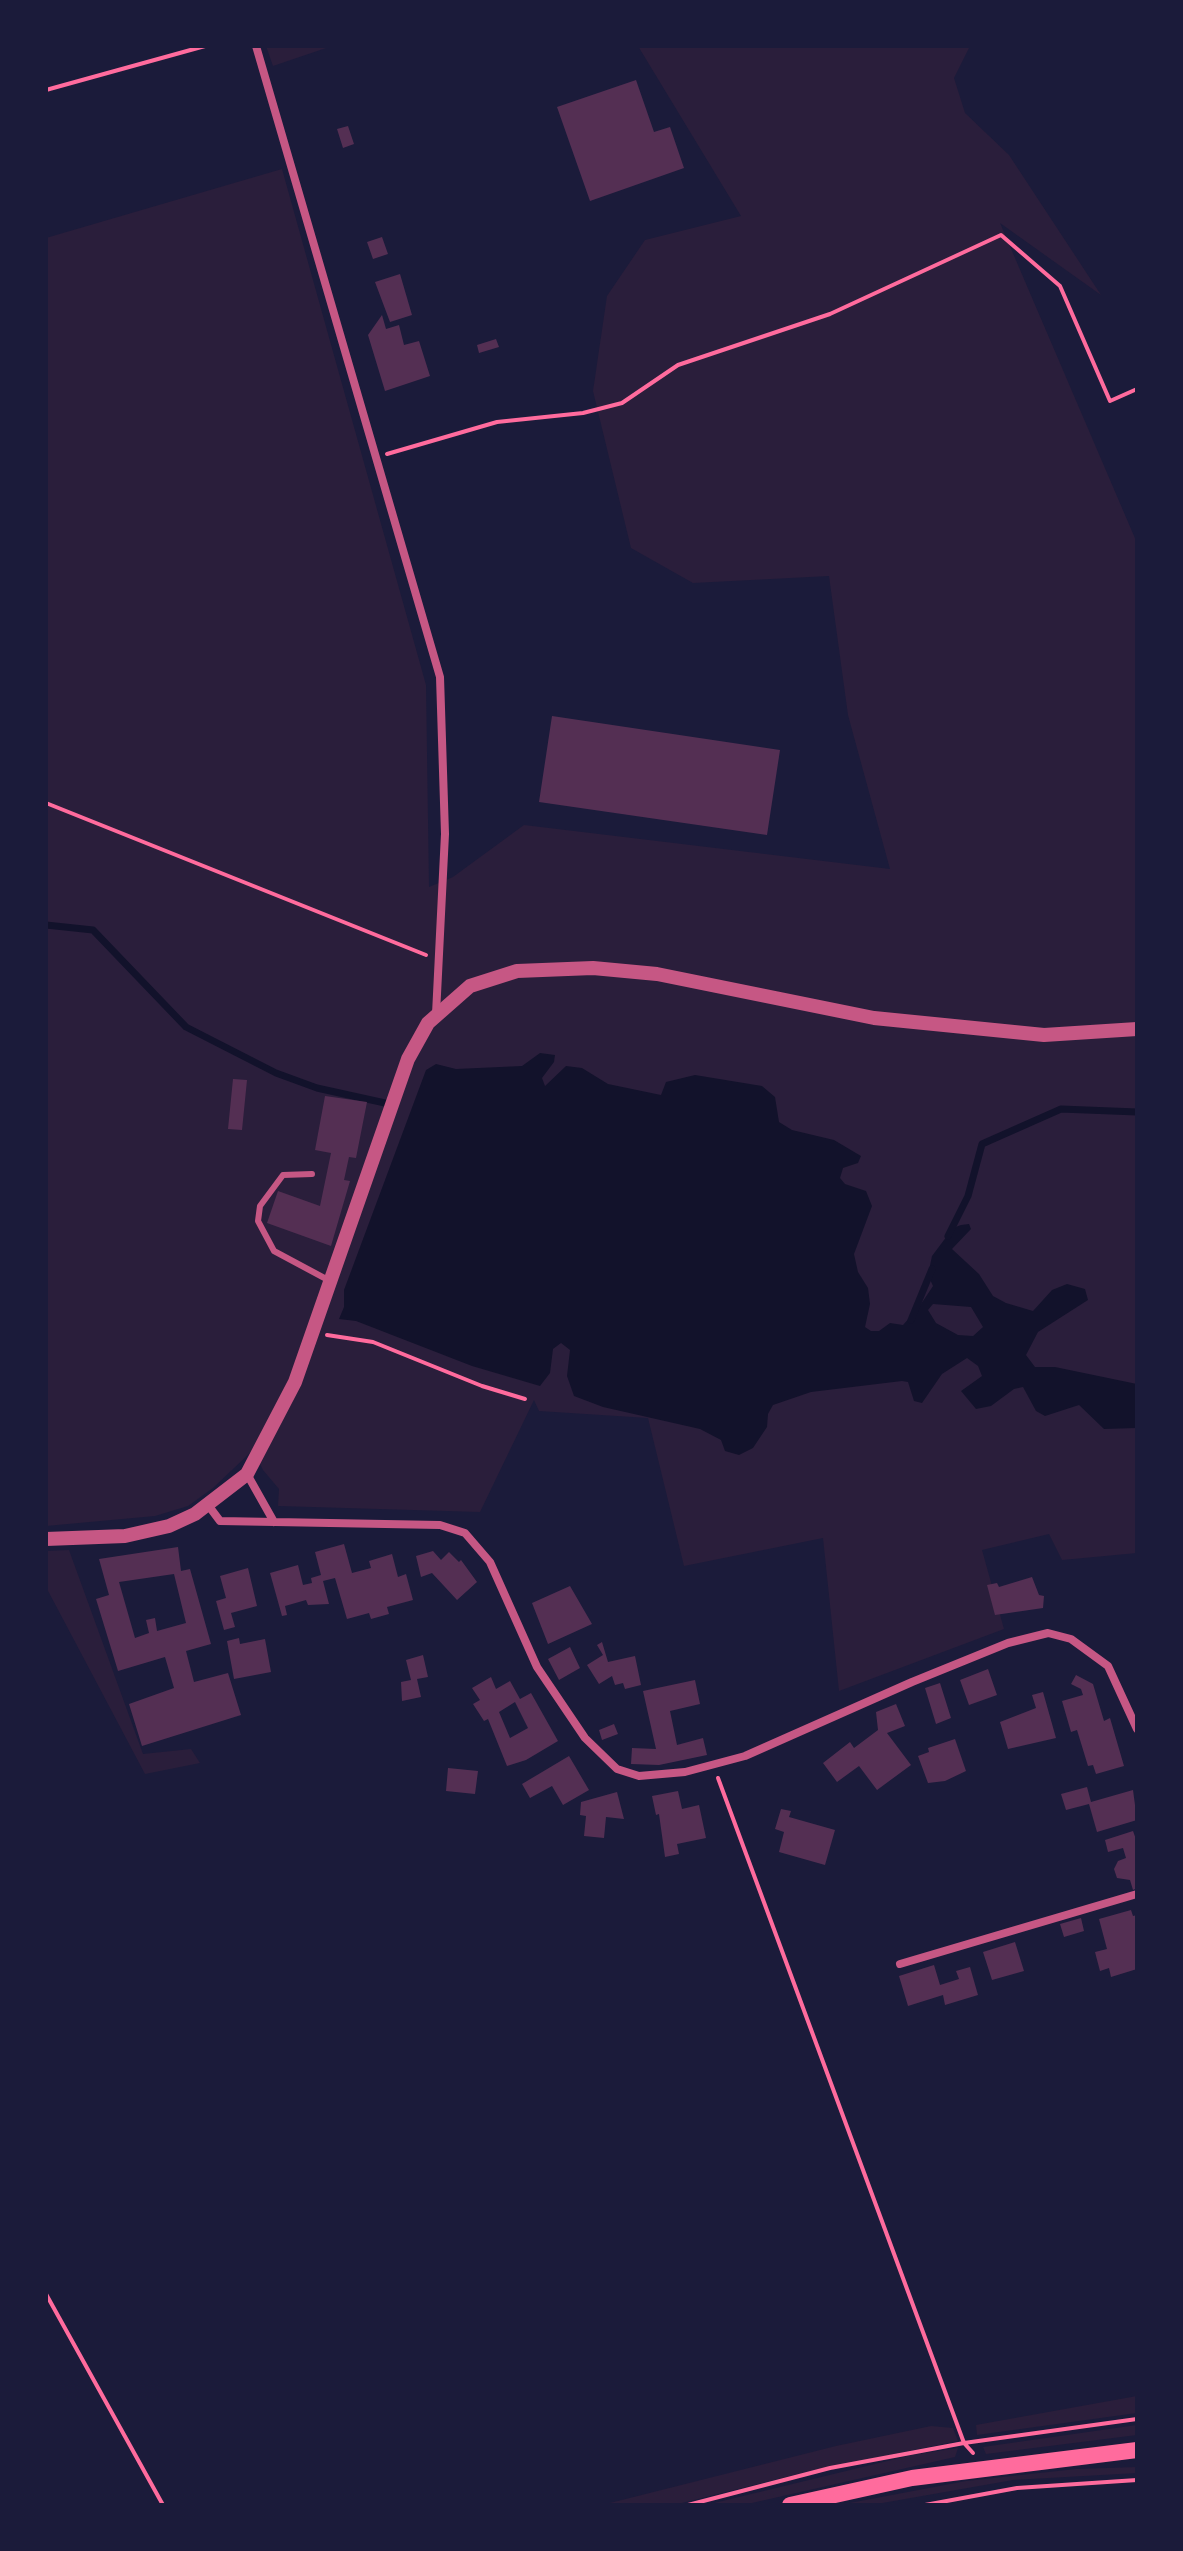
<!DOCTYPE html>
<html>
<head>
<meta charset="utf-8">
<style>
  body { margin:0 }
  #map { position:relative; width:1183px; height:2551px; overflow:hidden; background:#1b1b3a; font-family:"Space Grotesk",sans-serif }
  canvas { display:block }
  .frame { position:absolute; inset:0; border:48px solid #1b1b3a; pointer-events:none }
</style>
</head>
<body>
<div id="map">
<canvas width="1183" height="2551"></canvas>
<div class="frame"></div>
</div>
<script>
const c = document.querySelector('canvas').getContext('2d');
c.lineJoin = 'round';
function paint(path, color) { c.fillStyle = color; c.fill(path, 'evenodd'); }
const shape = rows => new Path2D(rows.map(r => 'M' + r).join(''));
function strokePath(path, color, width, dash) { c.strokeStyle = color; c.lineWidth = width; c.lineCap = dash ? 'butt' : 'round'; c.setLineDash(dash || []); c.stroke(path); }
paint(shape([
  [266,46,332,46,273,66],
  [638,46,970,46,954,78,965,113,1009,155,1101,295,1000,223,1137,543,1137,1553,1062,1560,1049,1534,982,1550,1004,1629,839,1691,823,1538,684,1566,648,1418,539,1411,534,1400,480,1512,278,1506,279,1489,263,1470,253,1450,213,1488,188,1506,155,1516,46,1526,46,238,282,169,426,685,429,887,453,877,524,825,890,869,848,715,829,576,693,583,631,548,593,391,607,296,645,240,741,216],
  [69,1550,143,1754,191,1749,200,1763,145,1774,46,1587,46,1551],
  [1137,2396,1137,2413,977,2435,976,2425],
  [1137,2425,1137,2435,986,2454,983,2447],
  [931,2426,953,2428,958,2441,806,2472,674,2505,602,2505,836,2446],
  [958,2448,955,2457,743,2505,706,2505,912,2455],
  [1137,2467,1137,2473,1013,2480,871,2505,839,2505,966,2481,1076,2469]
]), '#2a1e3b');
paint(shape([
  [540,1053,555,1055,554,1062,542,1078,545,1086,566,1066,582,1068,608,1084,661,1095,666,1082,695,1075,762,1086,775,1097,779,1122,792,1130,834,1140,861,1156,858,1163,843,1168,840,1178,845,1184,866,1191,872,1206,854,1254,858,1272,868,1288,870,1304,865,1327,871,1331,879,1331,890,1323,903,1325,919,1307,933,1286,928,1275,932,1256,953,1228,961,1225,969,1224,971,1229,952,1249,979,1274,993,1296,1006,1303,1033,1311,1052,1290,1067,1284,1085,1289,1088,1300,1038,1332,1026,1355,1035,1367,1055,1367,1137,1384,1137,1428,1104,1429,1079,1405,1045,1416,1036,1411,1023,1387,1014,1389,991,1406,976,1409,961,1391,982,1376,978,1366,967,1358,942,1374,922,1403,914,1401,908,1382,902,1381,811,1392,773,1405,768,1414,767,1427,753,1448,739,1455,725,1451,721,1440,700,1429,603,1407,574,1396,567,1376,570,1350,561,1343,553,1349,550,1373,540,1386,472,1366,356,1321,339,1319,344,1307,344,1290,426,1070,436,1064,456,1069,522,1066],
  [933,1304,971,1307,983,1327,973,1336,958,1335,936,1323,928,1310]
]), '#12122b');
strokePath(shape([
  [46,925,93,930,186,1027,276,1073,317,1088,385,1103],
  [948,1236,968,1196,982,1144,1061,1109,1137,1112],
  [911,1320,932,1269]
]), '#12122b', 7);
paint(shape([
  [636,80,654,132,670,127,684,168,590,201,557,107],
  [348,126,354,144,343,148,337,129],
  [382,237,388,254,373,259,367,242],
  [400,274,412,315,390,322,375,282],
  [382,315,386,329,399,325,404,345,419,341,430,376,385,391,368,335],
  [496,339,499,347,479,353,477,345],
  [552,716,780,750,767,835,539,802],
  [233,1079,247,1080,242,1130,228,1129],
  [325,1096,367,1102,356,1158,349,1157,344,1180,350,1181,331,1246,267,1223,278,1191,320,1206,331,1153,315,1150],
  [344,1544,352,1573,371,1568,369,1561,392,1554,398,1577,406,1574,413,1600,387,1607,389,1614,371,1619,369,1613,347,1619,335,1578,323,1581,329,1604,308,1605,306,1600,285,1606,287,1615,282,1616,270,1573,298,1565,303,1585,312,1583,311,1578,321,1575,315,1552],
  [178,1547,181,1571,190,1569,211,1644,186,1651,194,1682,228,1673,241,1715,142,1746,129,1704,174,1688,165,1657,118,1671,96,1599,109,1595,99,1559],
  [174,1574,186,1623,157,1631,155,1618,146,1620,149,1633,135,1638,119,1582],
  [433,1551,441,1560,449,1552,459,1562,461,1560,477,1582,457,1600,432,1573,421,1577,416,1556],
  [248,1568,257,1606,231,1613,235,1627,224,1630,216,1601,226,1598,220,1576],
  [1032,1577,1039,1595,1044,1596,1043,1608,995,1615,987,1585,997,1583,999,1587],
  [570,1586,592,1624,548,1644,532,1603],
  [239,1638,240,1644,265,1639,271,1672,234,1679,227,1641],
  [602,1642,608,1662,635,1656,641,1685,625,1689,623,1683,615,1685,612,1676,599,1684,587,1665,603,1655,597,1645],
  [570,1647,580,1668,559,1680,548,1659],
  [423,1655,428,1677,417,1679,421,1697,402,1701,401,1682,411,1680,406,1660],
  [988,1669,997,1695,969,1705,960,1680],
  [1076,1675,1093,1684,1104,1721,1110,1718,1124,1766,1096,1774,1093,1765,1088,1766,1077,1730,1071,1732,1062,1701,1083,1695,1081,1689,1071,1684],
  [491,1677,496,1689,510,1681,520,1699,531,1693,558,1741,526,1760,507,1766,488,1719,484,1721,473,1704,480,1700,472,1688],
  [515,1702,528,1728,510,1738,499,1712],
  [695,1680,700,1704,670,1711,677,1745,703,1738,707,1755,659,1765,631,1764,632,1748,656,1749,643,1691],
  [940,1683,951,1718,936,1724,925,1688],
  [1043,1692,1056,1738,1008,1749,1000,1722,1036,1708,1032,1695],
  [896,1704,905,1726,887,1733,911,1765,877,1790,859,1766,837,1782,823,1763,850,1742,854,1748,878,1730,876,1712],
  [614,1724,618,1734,602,1740,599,1730],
  [955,1739,966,1771,945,1781,928,1783,918,1756,929,1752,928,1748],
  [569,1756,589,1790,563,1805,552,1786,530,1798,522,1784],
  [448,1768,478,1771,475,1794,446,1791],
  [1087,1787,1091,1802,1133,1790,1137,1820,1097,1832,1089,1804,1066,1810,1061,1794],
  [678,1791,682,1809,699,1805,706,1838,677,1844,679,1854,665,1857,659,1814,656,1815,652,1796],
  [617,1792,624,1819,606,1817,604,1838,584,1836,586,1816,580,1815,581,1802],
  [781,1809,791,1811,789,1817,835,1830,825,1865,779,1852,784,1832,775,1829],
  [1133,1831,1137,1842,1137,1888,1133,1890,1130,1880,1117,1878,1114,1869,1118,1861,1126,1858,1123,1848,1108,1852,1105,1840],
  [1131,1910,1133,1916,1137,1915,1137,1969,1111,1977,1109,1968,1100,1971,1095,1952,1107,1949,1099,1919],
  [1081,1918,1084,1931,1064,1937,1060,1924],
  [1015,1942,1024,1971,992,1980,983,1952],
  [934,1965,940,1985,959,1979,956,1971,970,1967,978,1995,945,2005,943,1995,908,2006,899,1976]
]), '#542f53');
strokePath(shape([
  [46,90,205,46],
  [387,454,497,422,583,413,622,403,678,365,830,314,1001,235,1060,286,1110,401,1137,389],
  [46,803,426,955],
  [327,1335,373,1342,482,1386,525,1399],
  [718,1778,964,2443,973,2453],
  [46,2294,163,2505],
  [688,2505,830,2468,964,2443,1137,2419],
  [925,2505,1017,2488,1137,2480]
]), '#ff6b9d', 4);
strokePath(shape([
  [312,1174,283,1175,260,1206,258,1221,274,1251,330,1281]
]), '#c65784', 6);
strokePath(shape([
  [256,46,440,677,445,834,436,1014],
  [247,1474,274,1522],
  [208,1505,220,1521,440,1525,465,1533,490,1562,537,1667,585,1738,617,1769,639,1776,685,1772,745,1756,912,1682,1008,1643,1048,1633,1071,1639,1108,1666,1137,1729],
  [900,1964,1137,1894]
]), '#c65784', 8);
strokePath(shape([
  [46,1539,125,1536,169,1526,195,1514,247,1474,295,1382,408,1059,428,1023,470,986,517,971,593,968,657,974,874,1018,1044,1035,1137,1029]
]), '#c65784', 14);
strokePath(shape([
  [790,2505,912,2478,1137,2450]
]), '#ff6b9d', 16);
</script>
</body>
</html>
